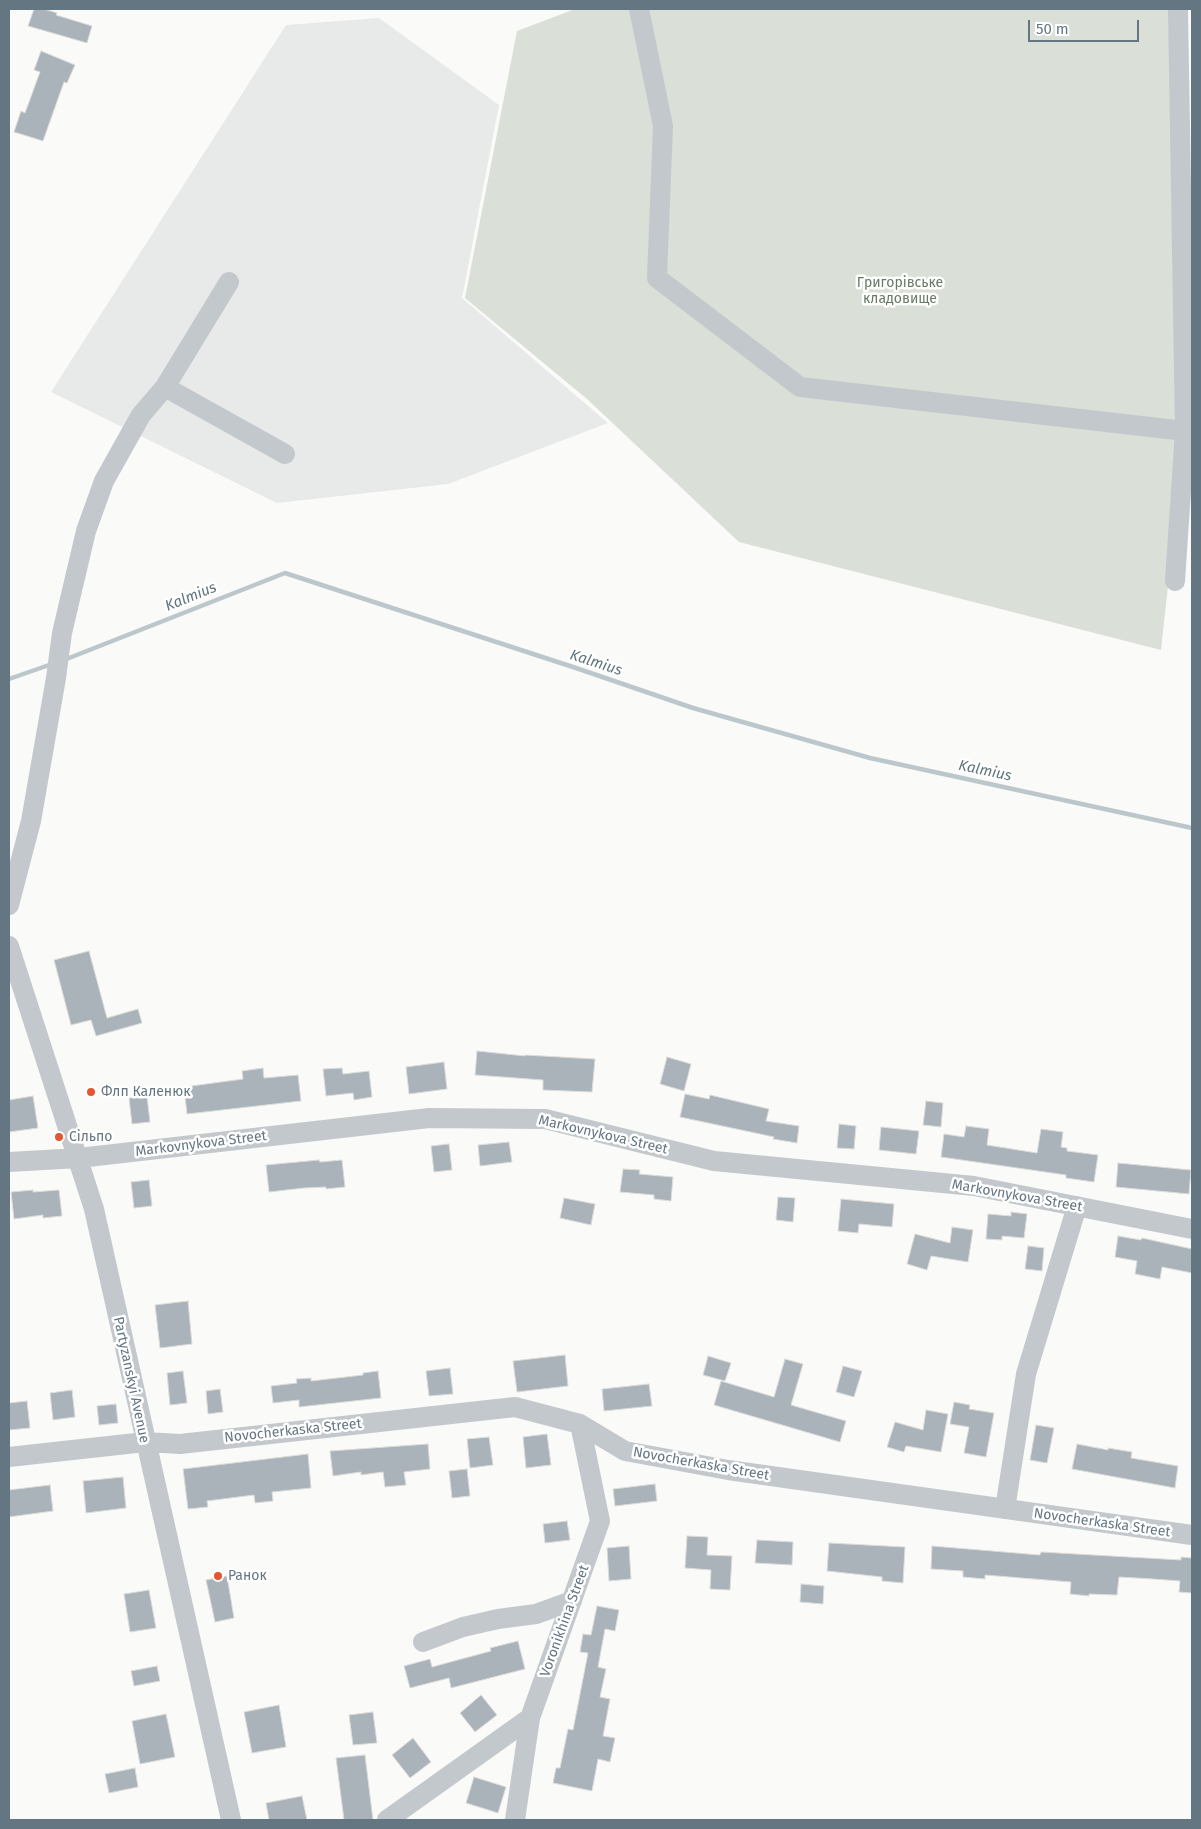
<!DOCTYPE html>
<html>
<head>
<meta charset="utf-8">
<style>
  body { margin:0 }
  #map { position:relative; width:1201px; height:1829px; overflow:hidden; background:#fafaf8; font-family:"Fira Sans",sans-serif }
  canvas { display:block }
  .frame { position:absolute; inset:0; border:10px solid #657683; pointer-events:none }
  .scale { position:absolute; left:1028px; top:20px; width:111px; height:22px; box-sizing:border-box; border:2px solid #657683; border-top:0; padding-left:6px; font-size:15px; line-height:18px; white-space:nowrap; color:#657683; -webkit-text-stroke:4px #fff; paint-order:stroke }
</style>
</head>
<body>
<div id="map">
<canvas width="1201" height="1829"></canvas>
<div class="frame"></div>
<div class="scale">50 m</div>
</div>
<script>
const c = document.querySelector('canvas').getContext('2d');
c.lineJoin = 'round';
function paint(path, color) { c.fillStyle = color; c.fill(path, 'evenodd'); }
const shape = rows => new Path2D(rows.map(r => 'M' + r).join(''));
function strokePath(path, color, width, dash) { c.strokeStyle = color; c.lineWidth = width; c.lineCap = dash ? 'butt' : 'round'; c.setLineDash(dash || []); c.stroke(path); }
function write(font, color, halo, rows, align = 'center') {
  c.font = font + ' "Fira Sans",sans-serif'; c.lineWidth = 5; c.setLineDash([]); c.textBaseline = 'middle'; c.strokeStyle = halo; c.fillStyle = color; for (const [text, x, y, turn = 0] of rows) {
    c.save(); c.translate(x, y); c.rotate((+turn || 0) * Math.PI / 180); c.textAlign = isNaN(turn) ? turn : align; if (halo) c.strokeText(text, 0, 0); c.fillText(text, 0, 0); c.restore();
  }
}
paint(shape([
  [379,18,499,105,462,298,608,423,448,484,277,503,51,392,286,25]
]), '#e8e9e9');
paint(shape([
  [575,9,1178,9,1185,431,1161,650,739,542,587,399,465,298,517,31]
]), '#dadfd7');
strokePath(shape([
  [64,660,285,573,576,668,693,708,870,758,1192,828],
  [9,679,52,664]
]), '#bbc7cb', 4.5);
const building = shape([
  [34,9,44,9,57,13,56,15,92,26,87,43,28,26,34,9],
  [41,51,75,65,67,83,64,82,43,141,14,132,21,111,25,113,40,72,34,70,41,51],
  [89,951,107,1018,138,1009,142,1023,96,1036,91,1020,71,1025,54,960,89,951],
  [477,1051,525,1056,525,1055,595,1059,592,1092,543,1090,543,1080,475,1075,477,1051],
  [667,1057,691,1064,684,1091,660,1084,667,1057],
  [444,1062,447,1089,409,1094,406,1067,444,1062],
  [263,1068,264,1078,298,1075,301,1101,187,1114,184,1087,243,1079,242,1071,263,1068],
  [342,1068,343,1074,369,1071,372,1097,354,1100,353,1093,326,1096,323,1069,342,1068],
  [685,1094,709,1099,710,1095,769,1109,766,1121,799,1126,797,1143,773,1139,774,1137,680,1117,685,1094],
  [33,1096,38,1128,9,1132,9,1100,33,1096],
  [147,1096,150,1122,132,1124,129,1098,147,1096],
  [926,1101,943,1103,941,1127,923,1125,926,1101],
  [839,1124,856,1126,854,1149,837,1148,839,1124],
  [966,1126,989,1129,987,1145,1037,1153,1041,1129,1063,1132,1061,1147,1067,1148,1067,1151,1098,1155,1094,1182,1066,1178,1066,1175,941,1157,944,1134,964,1137,966,1126],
  [881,1127,919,1131,916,1154,879,1150,881,1127],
  [509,1142,512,1162,480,1166,478,1145,509,1142],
  [449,1144,452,1170,434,1172,431,1146,449,1144],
  [319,1160,320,1162,342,1160,345,1187,326,1189,326,1187,304,1188,269,1192,266,1165,319,1160],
  [1118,1163,1191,1170,1189,1194,1116,1187,1118,1163],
  [623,1169,640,1170,639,1174,673,1177,671,1201,654,1199,654,1195,620,1192,623,1169],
  [149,1180,152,1206,134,1208,131,1182,149,1180],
  [33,1190,33,1192,59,1190,62,1216,43,1218,43,1215,14,1219,11,1192,33,1190],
  [778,1197,795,1198,793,1222,776,1220,778,1197],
  [564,1198,595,1204,591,1225,560,1218,564,1198],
  [841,1199,894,1204,892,1227,859,1224,858,1233,838,1231,841,1199],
  [1011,1212,1027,1214,1024,1238,1002,1236,1002,1240,986,1239,988,1214,1011,1216,1011,1212],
  [952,1227,973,1230,968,1262,931,1256,927,1270,907,1264,915,1234,950,1243,952,1227],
  [1118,1236,1141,1240,1142,1238,1192,1249,1192,1273,1162,1267,1160,1279,1135,1274,1137,1261,1115,1257,1118,1236],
  [1028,1246,1044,1248,1042,1271,1025,1269,1028,1246],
  [188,1301,192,1344,160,1348,155,1305,188,1301],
  [565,1355,568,1386,517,1392,513,1361,565,1355],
  [708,1356,731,1363,725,1381,703,1375,708,1356],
  [785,1359,803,1364,791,1405,846,1421,840,1442,714,1405,721,1381,774,1397,785,1359],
  [843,1366,862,1371,854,1397,836,1392,843,1366],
  [450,1368,453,1394,429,1396,426,1371,450,1368],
  [183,1371,187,1403,170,1405,167,1373,183,1371],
  [378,1371,381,1398,299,1407,299,1400,273,1403,271,1386,297,1383,296,1379,311,1378,311,1381,363,1375,363,1373,378,1371],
  [649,1384,652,1406,604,1411,602,1389,649,1384],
  [220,1389,223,1412,208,1414,206,1391,220,1389],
  [72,1390,75,1417,53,1420,50,1393,72,1390],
  [27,1401,30,1428,9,1430,9,1403,27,1401],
  [954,1402,970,1405,969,1409,994,1413,986,1457,964,1453,969,1427,950,1424,954,1402],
  [116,1404,118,1423,99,1425,97,1406,116,1404],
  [926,1410,948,1414,941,1452,906,1446,904,1452,887,1447,895,1422,923,1430,926,1410],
  [1036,1425,1054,1428,1047,1463,1030,1460,1036,1425],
  [547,1434,551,1465,526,1468,523,1437,547,1434],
  [489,1437,493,1465,470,1468,467,1439,489,1437],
  [428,1444,430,1469,404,1472,406,1485,385,1487,383,1472,361,1475,361,1472,333,1476,330,1451,428,1444],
  [1077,1444,1108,1450,1108,1448,1132,1452,1131,1458,1178,1466,1175,1488,1072,1469,1077,1444],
  [308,1454,311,1488,272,1492,273,1501,255,1503,254,1495,207,1501,208,1507,188,1509,183,1469,308,1454],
  [467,1469,470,1496,452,1498,449,1471,467,1469],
  [123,1477,126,1508,86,1513,83,1481,123,1477],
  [655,1484,657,1501,615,1506,613,1489,655,1484],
  [50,1485,53,1511,9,1517,9,1490,50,1485],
  [567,1521,570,1540,545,1543,543,1524,567,1521],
  [687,1536,708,1537,707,1555,732,1556,730,1590,710,1589,711,1570,685,1568,687,1536],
  [757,1540,793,1542,792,1565,755,1563,757,1540],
  [829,1543,905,1547,903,1583,882,1581,882,1577,827,1571,829,1543],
  [629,1546,631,1579,609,1581,607,1548,629,1546],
  [932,1546,1040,1555,1041,1552,1181,1560,1181,1557,1192,1558,1192,1593,1179,1592,1180,1581,1153,1579,1119,1577,1117,1595,1089,1594,1089,1596,1070,1594,1071,1582,985,1575,985,1579,963,1577,963,1571,931,1569,932,1546],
  [227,1576,234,1618,215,1622,206,1580,227,1576],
  [801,1584,824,1586,823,1604,800,1602,801,1584],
  [149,1590,156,1628,130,1632,124,1594,149,1590],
  [597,1606,619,1610,615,1631,605,1629,598,1667,606,1669,600,1697,610,1699,603,1736,615,1738,610,1762,598,1759,592,1791,553,1783,556,1768,560,1768,568,1729,573,1730,588,1653,580,1652,583,1634,591,1635,597,1606],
  [518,1641,525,1669,451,1688,449,1678,410,1688,404,1666,430,1659,432,1667,491,1651,490,1648,518,1641],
  [157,1666,160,1681,134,1686,131,1671,157,1666],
  [481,1695,497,1715,475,1732,460,1713,481,1695],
  [279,1705,286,1747,252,1753,244,1712,279,1705],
  [373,1712,377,1743,353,1745,349,1715,373,1712],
  [166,1714,175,1757,140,1764,132,1721,166,1714],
  [413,1738,431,1762,410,1778,392,1755,413,1738],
  [365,1755,373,1820,344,1820,336,1758,365,1755],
  [135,1768,138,1787,109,1793,105,1774,135,1768],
  [474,1777,506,1787,498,1813,466,1803,474,1777],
  [302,1796,307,1820,269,1820,266,1803,302,1796]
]);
paint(building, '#aab3b9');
strokePath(building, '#dcdcda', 1);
strokePath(shape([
  [639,9,663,126,657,278,800,387,1185,431],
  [165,387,285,454],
  [1175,581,1185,431,1178,9],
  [9,905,31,821,56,678,62,633,86,531,104,481,141,415,165,387,229,282],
  [9,946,94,1209,231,1820],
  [9,1162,79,1158,429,1118,545,1119,714,1161,974,1186,1192,1229],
  [9,1457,145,1442,180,1444,515,1407,580,1424,625,1451,728,1470,1192,1535],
  [1005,1509,1026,1374,1077,1206],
  [423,1642,463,1627,498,1619,536,1614,572,1601],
  [387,1820,530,1718],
  [515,1820,530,1718,600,1521,580,1424]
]), '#c3c8cc', 20);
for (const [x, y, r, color] of [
  [91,1092,5,"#e4572e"],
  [59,1137,5,"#e4572e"],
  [218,1576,5,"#e4572e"]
]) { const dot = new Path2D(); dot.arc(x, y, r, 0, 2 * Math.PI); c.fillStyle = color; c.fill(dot); strokePath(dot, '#fff', 2); }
write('14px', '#687a64', '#fff', [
  ["Григорівське",900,283],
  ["кладовище",900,299]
]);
write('14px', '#657683', '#fff', [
  ["Флп Каленюк",101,1092],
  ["Сільпо",69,1137],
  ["Ранок",228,1576]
], 'left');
write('14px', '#657683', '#fff', [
  ["Markovnykova Street",603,1135,13],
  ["Markovnykova Street",201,1144,-7],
  ["Markovnykova Street",1017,1196,10],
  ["Partyzanskyi Avenue",131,1380,78],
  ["Novocherkaska Street",293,1431,-6],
  ["Novocherkaska Street",701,1464,10],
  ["Novocherkaska Street",1102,1523,8],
  ["Voronikhina Street",565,1621,-70]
]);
write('italic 15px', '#60757c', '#fff', [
  ["Kalmius",191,597,-22],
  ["Kalmius",596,663,18],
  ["Kalmius",985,771,12]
]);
</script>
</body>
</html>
